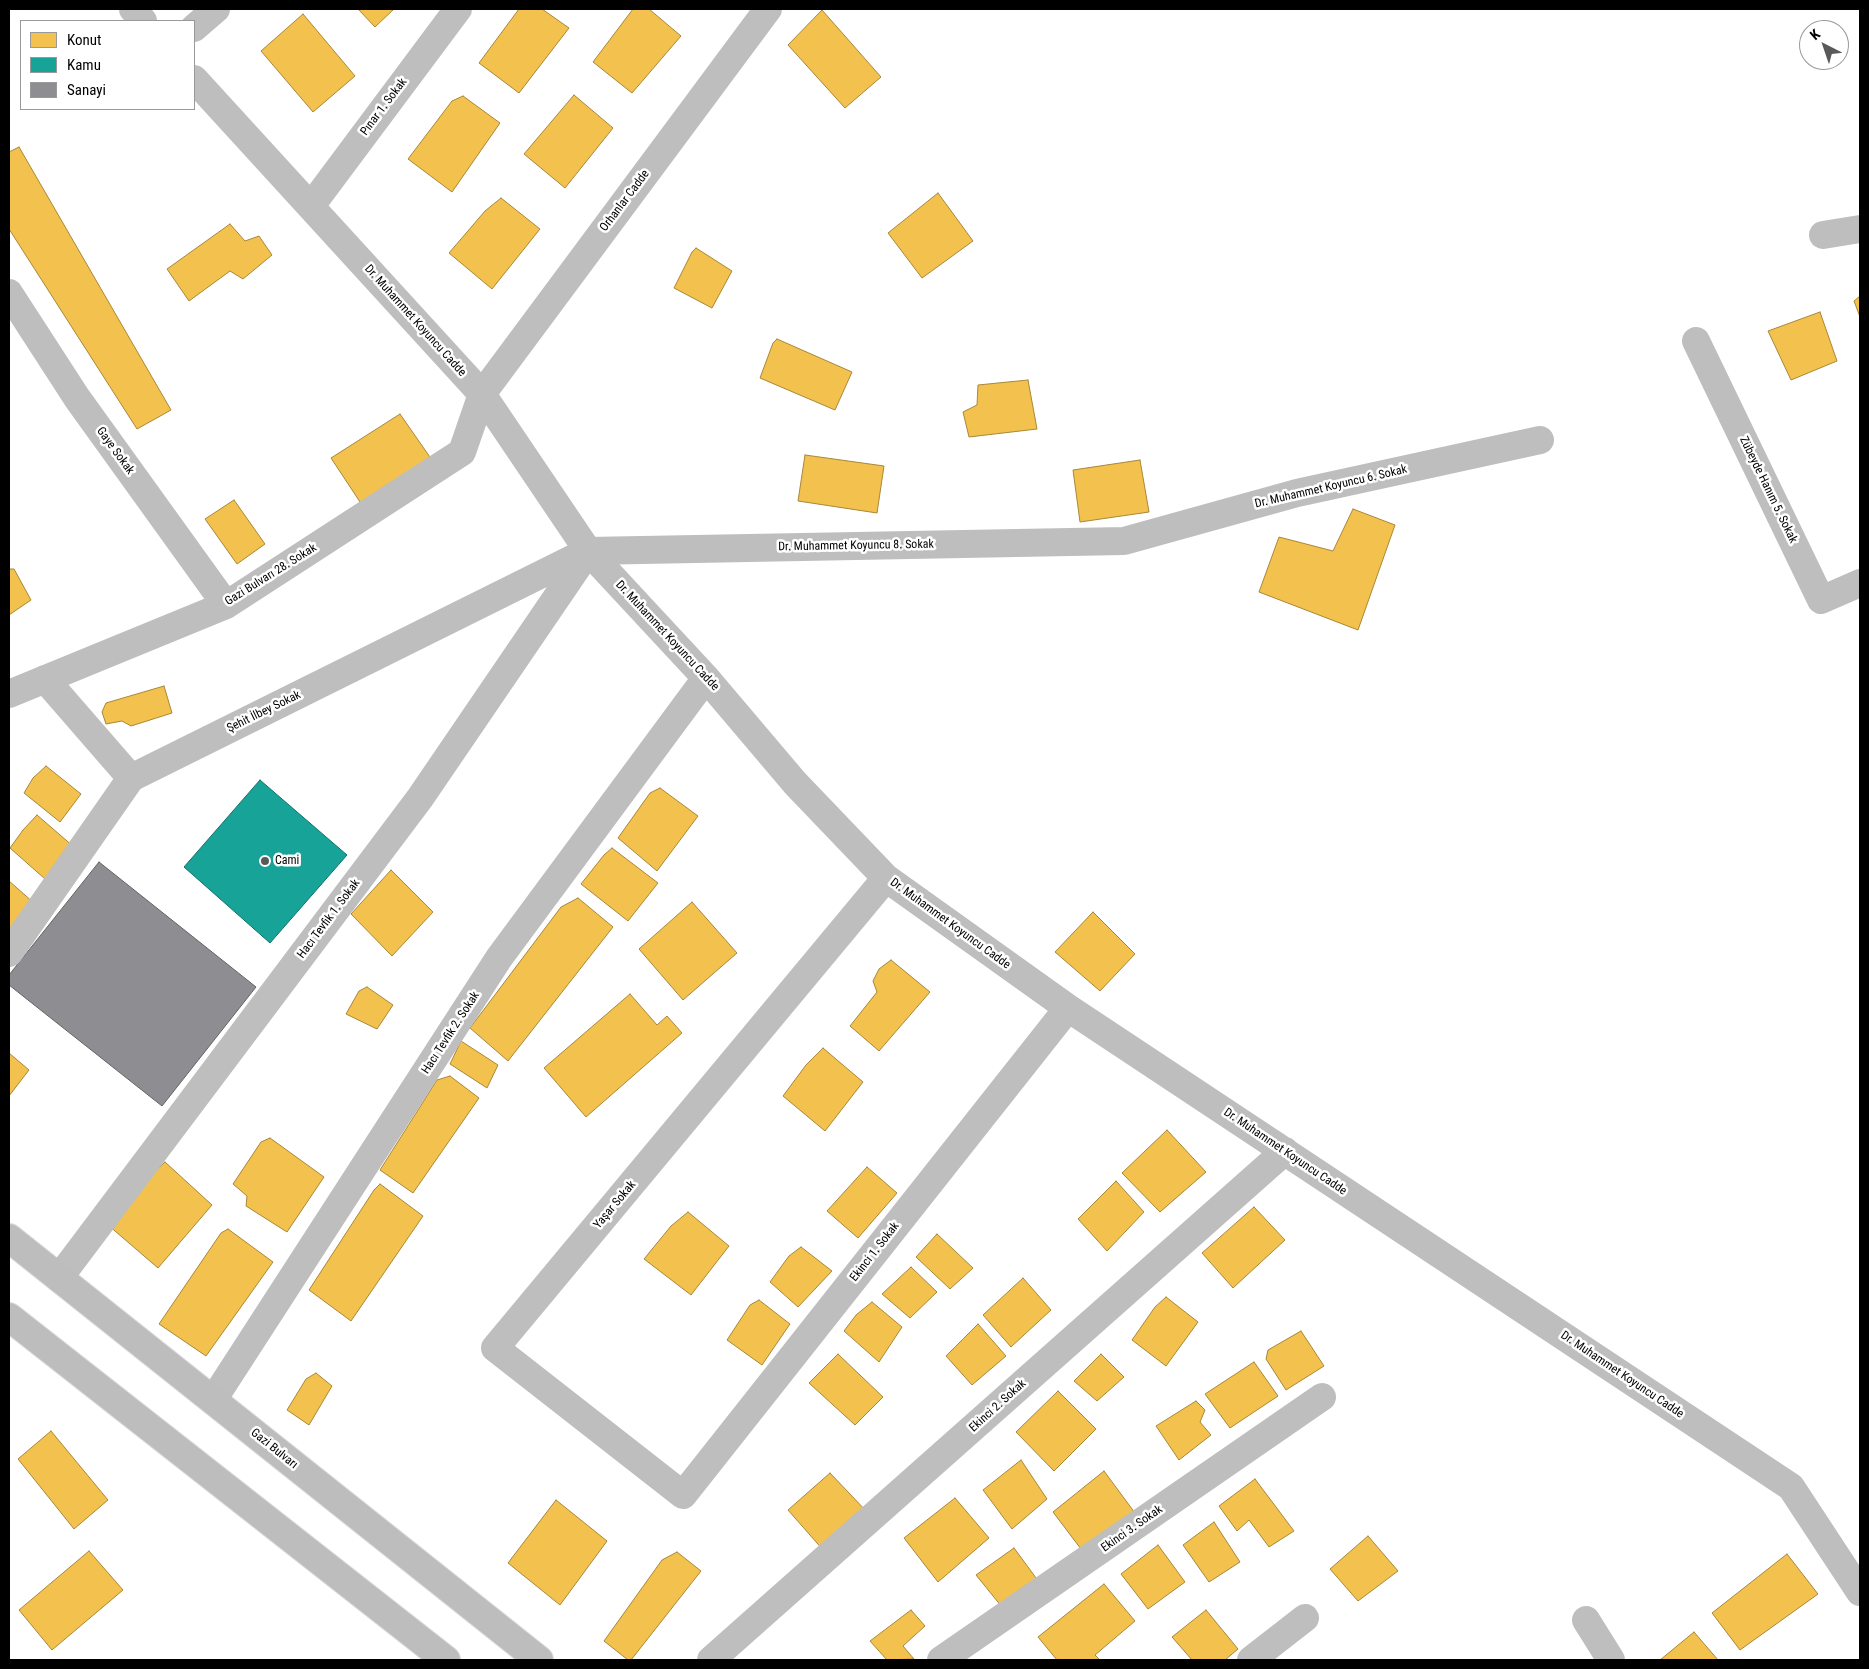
<!DOCTYPE html>
<html>
<head>
<meta charset="utf-8">
<style>
  body { margin:0 }
  #map { position:relative; width:1869px; height:1669px; overflow:hidden; background:#fff; font-family:"Roboto Condensed",sans-serif }
  canvas { display:block }
  .frame { position:absolute; inset:0; border:10px solid #000; pointer-events:none }
  .legend { position:absolute; left:20px; top:20px; width:175px; height:90px; box-sizing:border-box; background:#fff; border:1px solid #999; margin:0; padding:6px 9px; list-style:none; font-size:15px; color:#000 }
  .legend li { display:flex; align-items:center; gap:10px; height:25px }
  .legend b { width:25px; border:1px solid #999 }
  .north { position:absolute; left:1799px; top:20px; width:50px; height:50px; box-sizing:border-box; background:#fff; border:1px solid #999; border-radius:50%; rotate:319deg; font-size:14px; font-weight:700; line-height:20px; text-align:center; color:#000 }
  .north::after { content:''; display:block; margin:auto; width:18px; height:22px; background:#595959; clip-path:polygon(50% 0,100% 100%,50% 72%,0 100%) }
</style>
</head>
<body>
<div id="map">
<canvas width="1869" height="1669"></canvas>
<div class="frame"></div>
<ul class="legend">
<li><b style="height:14px;background:#f2c14e"></b>Konut</li>
<li><b style="height:14px;background:#17a398"></b>Kamu</li>
<li><b style="height:14px;background:#8d8d92"></b>Sanayi</li>
</ul>
<div class="north">K</div>
</div>
<script>
const c = document.querySelector('canvas').getContext('2d');
c.lineJoin = 'round';
function paint(path, color) { c.fillStyle = color; c.fill(path, 'evenodd'); }
const shape = rows => new Path2D(rows.map(r => 'M' + r).join(''));
function strokePath(path, color, width, dash) { c.strokeStyle = color; c.lineWidth = width; c.lineCap = dash ? 'butt' : 'round'; c.setLineDash(dash || []); c.stroke(path); }
function write(font, color, halo, rows, align = 'center') {
  c.font = font + ' "Roboto Condensed",sans-serif'; c.lineWidth = 5; c.setLineDash([]); c.textBaseline = 'middle'; c.strokeStyle = halo; c.fillStyle = color; for (const [text, x, y, turn = 0] of rows) {
    c.save(); c.translate(x, y); c.rotate((+turn || 0) * Math.PI / 180); c.textAlign = isNaN(turn) ? turn : align; if (halo) c.strokeText(text, 0, 0); c.fillText(text, 0, 0); c.restore();
  }
}
const homes = shape([
  [358,9,394,9,375,27,358,9],
  [519,9,542,9,569,28,519,93,479,63,519,9],
  [633,9,649,9,681,36,632,93,593,62,633,9],
  [822,10,881,77,845,108,788,45,822,10],
  [303,14,355,76,313,112,261,51,303,14],
  [574,95,613,128,565,188,524,154,574,95],
  [463,96,500,123,452,192,408,159,452,101,463,96],
  [19,147,171,410,137,429,9,229,9,152,19,147],
  [938,193,973,241,922,278,888,233,938,193],
  [501,198,540,229,492,289,449,253,485,211,501,198],
  [230,224,245,241,259,236,272,255,243,279,230,271,189,301,167,269,230,224],
  [696,248,732,271,712,308,674,288,692,252,696,248],
  [1860,296,1860,317,1854,301,1860,296],
  [1820,312,1837,361,1791,380,1768,331,1820,312],
  [777,339,852,372,835,410,760,378,773,343,777,339],
  [1028,380,1037,429,969,437,963,412,977,405,978,385,1028,380],
  [400,414,432,460,362,505,331,458,400,414],
  [805,455,884,466,877,513,798,501,805,455],
  [1140,460,1149,512,1080,522,1073,470,1140,460],
  [234,500,265,544,237,564,205,519,234,500],
  [1353,509,1395,525,1358,630,1259,592,1279,537,1333,551,1353,509],
  [9,569,14,569,31,600,9,615,9,569],
  [164,686,172,713,131,726,122,721,106,724,102,712,106,703,164,686],
  [46,766,81,794,60,822,24,793,33,778,46,766],
  [660,788,698,816,657,871,618,838,650,793,660,788],
  [37,815,74,847,45,879,10,848,23,830,37,815],
  [612,848,658,883,628,921,581,884,604,855,612,848],
  [391,870,433,912,392,956,351,914,391,870],
  [9,881,34,903,9,930,9,881],
  [578,898,613,927,508,1061,470,1028,561,907,578,898],
  [692,902,737,953,683,1000,639,949,692,902],
  [1093,912,1135,954,1100,991,1055,952,1093,912],
  [891,960,930,992,879,1051,850,1026,877,992,873,981,879,969,891,960],
  [367,987,393,1005,377,1029,346,1014,359,991,367,987],
  [630,994,657,1025,667,1016,682,1033,586,1117,544,1068,630,994],
  [461,1041,498,1065,487,1088,450,1064,461,1041],
  [823,1048,863,1082,825,1131,783,1096,806,1065,823,1048],
  [9,1053,29,1070,9,1096,9,1053],
  [450,1076,479,1098,413,1193,380,1170,437,1080,450,1076],
  [1167,1130,1206,1172,1160,1212,1122,1173,1167,1130],
  [270,1138,324,1177,287,1232,246,1206,247,1196,233,1184,261,1142,270,1138],
  [165,1162,212,1205,158,1268,108,1225,147,1179,165,1162],
  [867,1167,897,1193,858,1238,827,1211,867,1167],
  [1116,1181,1144,1212,1107,1251,1078,1219,1116,1181],
  [380,1184,423,1216,351,1321,309,1290,374,1190,380,1184],
  [1254,1207,1285,1240,1233,1288,1202,1253,1254,1207],
  [688,1212,729,1246,691,1295,644,1259,671,1226,688,1212],
  [228,1229,273,1262,206,1356,159,1324,221,1233,228,1229],
  [937,1234,973,1268,950,1289,916,1257,937,1234],
  [801,1247,832,1271,798,1307,770,1282,789,1256,801,1247],
  [911,1267,937,1292,910,1318,882,1294,911,1267],
  [1023,1278,1051,1310,1011,1347,983,1315,1023,1278],
  [1166,1297,1198,1322,1166,1366,1132,1340,1155,1307,1166,1297],
  [759,1300,790,1324,762,1365,727,1340,750,1305,759,1300],
  [872,1302,902,1327,879,1362,844,1331,856,1315,872,1302],
  [978,1324,1006,1356,972,1385,946,1356,978,1324],
  [1301,1331,1324,1366,1286,1390,1266,1359,1268,1350,1301,1331],
  [838,1354,883,1397,855,1425,809,1383,838,1354],
  [1101,1354,1124,1377,1097,1401,1074,1381,1101,1354],
  [1254,1362,1278,1396,1230,1428,1205,1394,1254,1362],
  [316,1373,332,1386,309,1425,287,1410,306,1379,316,1373],
  [1058,1391,1096,1429,1054,1471,1016,1432,1058,1391],
  [1196,1401,1205,1410,1200,1422,1211,1435,1179,1460,1156,1426,1196,1401],
  [51,1431,108,1500,74,1529,18,1459,51,1431],
  [1021,1460,1047,1499,1012,1529,983,1490,1021,1460],
  [1104,1471,1135,1513,1084,1553,1053,1512,1104,1471],
  [830,1473,868,1513,824,1551,788,1510,830,1473],
  [1255,1479,1294,1531,1269,1547,1249,1520,1237,1531,1219,1506,1255,1479],
  [955,1498,989,1538,938,1582,904,1538,955,1498],
  [556,1500,607,1541,560,1605,508,1563,556,1500],
  [1214,1522,1240,1562,1209,1582,1183,1545,1214,1522],
  [1368,1536,1398,1571,1358,1601,1330,1569,1368,1536],
  [1158,1545,1185,1582,1148,1609,1121,1574,1158,1545],
  [1014,1548,1042,1586,1006,1612,976,1575,1014,1548],
  [89,1551,123,1590,52,1650,19,1610,89,1551],
  [677,1552,701,1571,631,1660,628,1660,604,1641,662,1560,677,1552],
  [1787,1554,1818,1594,1740,1650,1712,1613,1787,1554],
  [1104,1584,1135,1621,1095,1655,1100,1660,1057,1660,1038,1637,1104,1584],
  [911,1610,925,1626,903,1646,914,1659,887,1660,870,1641,911,1610],
  [1206,1610,1238,1649,1225,1660,1192,1660,1172,1637,1206,1610],
  [1694,1632,1718,1660,1660,1660,1694,1632]
]);
paint(homes, '#f2c14e');
strokePath(homes, '#a98737', 1);
const public = shape([
  [260,780,347,855,270,943,184,867,260,780]
]);
paint(public, '#17a398');
strokePath(public, '#10726a', 1);
const industry = shape([
  [99,862,256,987,162,1106,9,985,9,975,99,862]
]);
paint(industry, '#8d8d92');
strokePath(industry, '#636366', 1);
const primary = shape([
  [9,1238,539,1660],
  [9,1317,446,1660]
]);
strokePath(primary, '#dbdbdb', 30);
strokePath(shape([
  [133,9,143,21],
  [194,28,216,9],
  [194,79,482,394,588,551,706,678,795,783,886,878,1068,1008,1791,1487,1860,1592],
  [311,206,458,9],
  [1823,235,1860,229],
  [9,293,77,398,226,605],
  [1696,341,1821,600,1860,583],
  [45,679,131,778],
  [9,694,226,605,462,452,482,394,768,9],
  [886,878,495,1348,683,1495,1068,1008],
  [9,953,131,778,588,551,1124,541,1297,493,1540,440],
  [59,1278,420,798,587,553],
  [213,1400,499,958,706,678],
  [1586,1620,1611,1660],
  [711,1660,1285,1151],
  [941,1660,1322,1397],
  [1251,1660,1305,1618]
]), '#bebebe', 28);
strokePath(primary, '#bdbdbd', 28);
for (const [x, y, r, color] of [
  [265,861,5,"#595959"]
]) { const dot = new Path2D(); dot.arc(x, y, r, 0, 2 * Math.PI); c.fillStyle = color; c.fill(dot); strokePath(dot, '#fff', 2); }
write('12px', '#000', '#fff', [
  ["Pınar 1. Sokak",384,107,-53],
  ["Orhanlar Cadde",625,201,-53],
  ["Dr. Muhammet Koyuncu Cadde",415,321,48],
  ["Gaye Sokak",115,451,54],
  ["Dr. Muhammet Koyuncu 6. Sokak",1331,487,-13],
  ["Zübeyde Hanım 5. Sokak",1768,490,64],
  ["Dr. Muhammet Koyuncu 8. Sokak",856,546,-1],
  ["Gazi Bulvarı 28. Sokak",271,575,-32],
  ["Dr. Muhammet Koyuncu Cadde",667,636,47],
  ["Şehit İlbey Sokak",264,712,-26],
  ["Hacı Tevfik 1. Sokak",329,919,-53],
  ["Dr. Muhammet Koyuncu Cadde",950,924,36],
  ["Hacı Tevfik 2. Sokak",451,1033,-57],
  ["Dr. Muhammet Koyuncu Cadde",1285,1152,34],
  ["Yaşar Sokak",615,1205,-50],
  ["Ekinci 1. Sokak",875,1252,-52],
  ["Dr. Muhammet Koyuncu Cadde",1622,1375,34],
  ["Ekinci 2. Sokak",998,1406,-42],
  ["Gazi Bulvarı",274,1449,39],
  ["Ekinci 3. Sokak",1132,1529,-35]
]);
write('12px', '#000', '#fff', [
  ["Cami",275,861]
], 'left');
</script>
</body>
</html>
